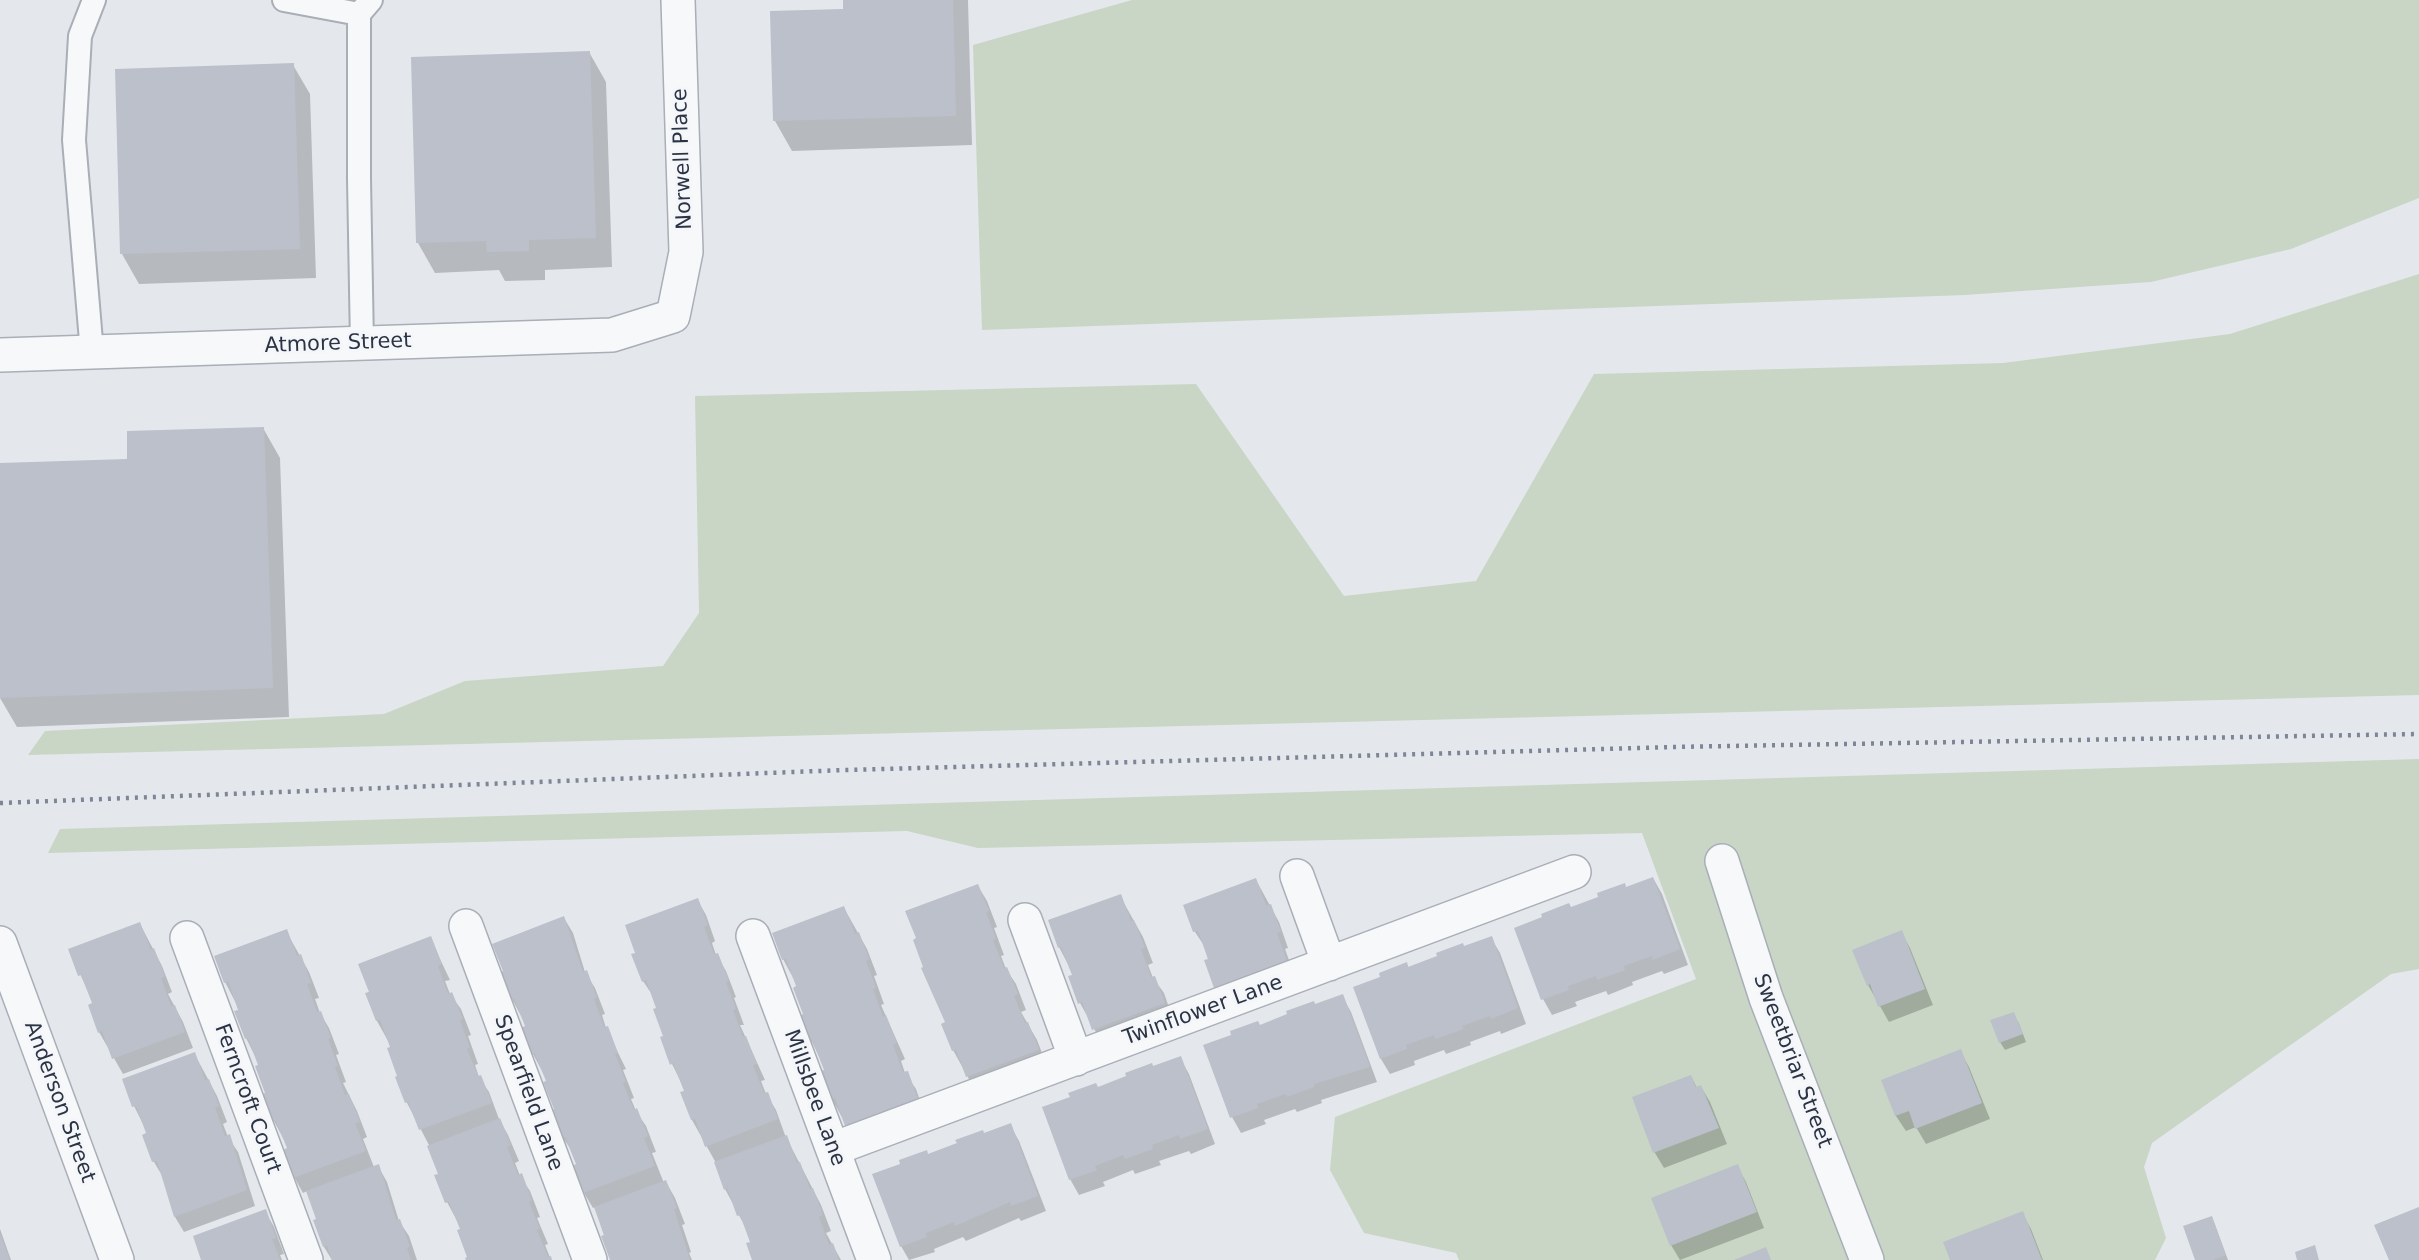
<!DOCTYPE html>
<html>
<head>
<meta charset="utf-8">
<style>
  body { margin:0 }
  canvas { display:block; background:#e4e7ec }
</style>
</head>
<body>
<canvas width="2419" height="1260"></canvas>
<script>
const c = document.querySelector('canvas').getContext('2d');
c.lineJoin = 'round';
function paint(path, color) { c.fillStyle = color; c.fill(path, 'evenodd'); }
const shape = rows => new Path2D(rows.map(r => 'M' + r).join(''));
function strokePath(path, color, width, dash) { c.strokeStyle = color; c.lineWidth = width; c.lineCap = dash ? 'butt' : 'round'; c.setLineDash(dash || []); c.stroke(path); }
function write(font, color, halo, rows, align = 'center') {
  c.font = font + ' "DejaVu Sans",sans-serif'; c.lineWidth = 6; c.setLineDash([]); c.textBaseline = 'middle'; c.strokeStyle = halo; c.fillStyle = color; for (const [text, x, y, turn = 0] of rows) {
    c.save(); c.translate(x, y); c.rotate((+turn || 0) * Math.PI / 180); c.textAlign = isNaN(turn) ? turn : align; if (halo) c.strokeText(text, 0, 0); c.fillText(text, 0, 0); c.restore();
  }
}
paint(shape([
  [1132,0,2419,0,2419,198,2291,249,2151,282,1965,295,982,330,973,45],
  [2419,274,2419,695,28,755,45,731,384,714,465,681,663,666,699,613,695,396,1196,384,1344,596,1476,581,1594,374,2003,363,2230,334],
  [2419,759,2419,969,2391,974,2152,1143,2144,1167,2166,1238,2155,1260,1459,1260,1456,1253,1364,1233,1330,1170,1335,1117,1696,979,1642,833,978,848,907,831,48,853,60,829]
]), '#c9d6c5');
paint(shape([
  [844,0,968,0,972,145,792,151,775,121,845,10],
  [589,52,606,82,612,267,545,270,545,280,505,281,499,270,435,273,418,243],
  [293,65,310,94,316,278,139,284,122,254],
  [263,428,280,458,289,717,17,727,0,698,0,465,129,460],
  [1653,878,1662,894,1688,965,1664,974,1662,971,1632,982,1633,985,1608,995,1606,991,1575,1002,1577,1006,1552,1015,1543,999,1571,909],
  [1256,880,1279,922,1288,948,1285,949,1295,977,1224,1003,1215,987,1205,947,1195,932,1185,906],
  [978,886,987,901,997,927,994,928,1004,955,1001,956,1006,969,1016,984,1026,1010,1021,1012,1037,1040,1047,1066,976,1092,953,1050,947,1022],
  [1120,896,1143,937,1153,963,1148,965,1153,978,1164,993,1173,1019,1103,1045,1080,1003,1070,977,1074,976,1059,947],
  [697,899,706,915,715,941,712,943,716,955,726,971,736,997,734,998,744,1025,740,1025,765,1080,761,1081,766,1094,776,1110,785,1135,821,1205,831,1231,826,1233,841,1260,754,1260,748,1232,725,1189,716,1163,692,1120,682,1093,686,1092,672,1064,655,1010,658,1009,653,996,643,981],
  [844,908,867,949,877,975,874,976,884,1004,881,1005,905,1059,901,1061,905,1073,916,1089,925,1115,855,1141,832,1099,822,1072,826,1071,812,1042,798,987,783,959],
  [564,918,573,933,585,972,595,988,605,1014,602,1015,606,1028,626,1069,623,1070,634,1098,631,1099,636,1111,646,1126,656,1152,652,1153,664,1183,666,1182,675,1198,685,1224,682,1225,691,1252,689,1253,692,1260,612,1260,595,1207,593,1208,584,1193,574,1167,577,1165,573,1152,562,1137,548,1082,533,1054,527,1027,512,999],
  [140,924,162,966,172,992,168,994,183,1022,193,1048,123,1074,99,1032,94,1004,69,950],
  [286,931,309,972,319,998,315,999,320,1013,329,1028,339,1054,336,1055,346,1082,343,1083,357,1111,367,1137,363,1139,374,1167,378,1166,387,1182,399,1221,409,1236,417,1260,332,1260,324,1247,318,1220,307,1191,303,1193,294,1177,289,1149,274,1121,260,1066,246,1038,240,1011,225,982],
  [1901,932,1910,948,1933,1005,1889,1022,1868,985,1854,951],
  [430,938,450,980,445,981,450,994,461,1009,471,1035,468,1036,478,1064,475,1065,479,1077,489,1092,499,1119,508,1135,519,1161,515,1163,520,1176,530,1191,540,1217,537,1218,548,1244,545,1245,551,1260,467,1260,469,1258,462,1230,447,1202,430,1147,407,1103,397,1077,399,1076,392,1048,377,1021,367,994],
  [1491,938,1500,953,1526,1024,1501,1034,1500,1031,1470,1042,1471,1045,1446,1054,1444,1050,1414,1061,1415,1065,1390,1074,1381,1059,1355,988,1382,978,1407,964,1409,968],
  [1342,996,1351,1012,1377,1082,1321,1100,1322,1103,1297,1112,1295,1109,1264,1120,1266,1124,1241,1133,1232,1117,1260,1027],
  [2018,1021,2026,1042,2005,1050,2000,1042],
  [1960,1051,1969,1067,1990,1119,1926,1144,1916,1127,1906,1131,1896,1116,1883,1081],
  [194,1053,217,1096,227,1122,223,1124,228,1137,238,1152,255,1206,184,1232,175,1217,163,1177,154,1162,144,1136,148,1134,134,1106],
  [1180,1058,1189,1074,1215,1144,1191,1154,1189,1151,1159,1161,1161,1165,1135,1174,1133,1170,1103,1182,1105,1186,1079,1195,1070,1179,1098,1088],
  [1691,1076,1697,1088,1701,1087,1710,1102,1727,1144,1664,1168,1655,1153,1634,1098],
  [1010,1125,1019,1141,1046,1211,1021,1221,1019,1218,966,1241,963,1237,934,1249,935,1252,909,1260,901,1246,928,1155],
  [1737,1166,1746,1182,1764,1228,1680,1260,1671,1245],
  [265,1211,274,1227,284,1254,280,1255,282,1260,203,1260],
  [2022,1213,2031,1229,2043,1260,1952,1260],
  [2211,1218,2215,1225,2228,1260,2197,1260],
  [0,1229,11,1260,0,1260]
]), '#0003');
paint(shape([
  [843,0,953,0,956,116,773,121,770,11,843,9],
  [590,51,596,238,529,240,529,251,487,252,486,241,416,243,411,57],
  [294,63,300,249,120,254,115,69],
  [264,427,273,688,0,698,0,463,127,459,127,431],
  [1653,877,1680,949,1653,960,1652,956,1624,966,1625,970,1597,980,1596,976,1568,986,1569,990,1541,1000,1514,928,1542,917,1541,914,1569,903,1571,907,1598,897,1597,893,1625,883,1626,887],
  [1256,878,1266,905,1271,904,1281,932,1277,933,1287,961,1214,988,1204,960,1208,959,1198,931,1193,932,1183,905],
  [978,884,989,911,986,912,996,939,993,940,1004,968,1007,967,1018,994,1014,996,1025,1023,1028,1022,1039,1050,966,1077,956,1050,952,1051,941,1024,945,1022,921,968,923,967,913,940,916,938,905,911],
  [1121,894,1131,921,1134,920,1145,948,1141,949,1151,977,1155,976,1165,1003,1092,1030,1082,1002,1078,1004,1068,976,1072,975,1061,947,1058,948,1048,920],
  [698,898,708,925,704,927,714,954,718,953,729,981,726,982,736,1009,733,1010,743,1037,746,1036,757,1064,753,1065,764,1093,768,1092,778,1119,705,1147,695,1119,691,1120,680,1092,684,1091,673,1063,670,1065,660,1037,663,1036,653,1009,656,1008,646,980,642,982,631,954,635,953,625,925],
  [844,906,855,934,859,932,869,959,866,961,876,988,873,989,883,1017,886,1015,897,1043,893,1045,903,1072,908,1071,918,1099,845,1126,835,1098,830,1099,820,1071,824,1070,813,1042,810,1043,800,1016,803,1014,793,988,796,986,786,959,782,960,772,933],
  [564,916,583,972,587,970,597,998,594,999,604,1027,608,1026,618,1053,615,1054,626,1082,623,1083,634,1110,637,1108,648,1136,644,1138,655,1166,583,1193,572,1166,576,1164,565,1137,561,1138,550,1110,554,1109,543,1082,546,1081,535,1054,532,1055,521,1028,525,1026,514,998,510,1000,499,973,503,971,492,944],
  [140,922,151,950,154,948,165,976,161,978,171,1006,175,1005,185,1032,112,1059,102,1031,98,1033,88,1005,92,1003,81,975,78,976,68,949],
  [287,929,297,956,301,954,311,983,307,984,317,1012,321,1011,331,1038,328,1039,338,1066,335,1067,345,1095,349,1094,360,1122,355,1123,366,1151,293,1178,283,1150,287,1148,276,1121,273,1122,262,1094,265,1093,255,1066,258,1065,248,1038,245,1039,234,1011,238,1010,228,981,224,983,214,956],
  [1902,930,1925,989,1878,1007,1870,984,1867,986,1852,950],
  [431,936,442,964,438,966,448,994,452,992,463,1019,460,1020,470,1048,467,1049,478,1076,481,1075,492,1103,419,1130,408,1102,405,1103,395,1077,397,1076,387,1048,390,1047,380,1020,376,1021,365,993,369,992,358,964],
  [1492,936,1518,1008,1491,1019,1490,1016,1462,1026,1464,1029,1435,1039,1434,1035,1406,1045,1407,1049,1380,1059,1353,987,1380,977,1379,973,1407,962,1408,967,1437,956,1436,953,1463,943,1464,946],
  [1343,994,1370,1067,1314,1084,1314,1087,1287,1097,1285,1094,1257,1104,1258,1108,1230,1118,1203,1045,1231,1035,1230,1031,1258,1021,1260,1025,1287,1014,1286,1011,1314,1001,1315,1004],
  [2014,1012,2023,1034,1999,1043,1990,1020],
  [1961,1049,1982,1103,1915,1129,1909,1111,1895,1116,1881,1080],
  [195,1052,205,1080,209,1079,219,1106,215,1108,225,1136,230,1134,247,1190,174,1217,157,1161,152,1162,142,1135,146,1133,136,1106,132,1107,122,1079],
  [1181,1056,1208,1129,1180,1139,1179,1135,1152,1145,1153,1149,1125,1159,1123,1155,1095,1166,1097,1170,1069,1180,1042,1107,1070,1097,1068,1093,1096,1083,1098,1087,1126,1076,1125,1073,1152,1063,1153,1066],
  [1691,1075,1696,1087,1701,1085,1719,1128,1653,1153,1632,1097],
  [500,1118,511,1145,507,1147,518,1175,522,1173,532,1201,529,1202,540,1229,537,1230,548,1257,551,1256,552,1260,466,1260,465,1258,467,1257,457,1230,460,1229,449,1202,445,1203,434,1175,438,1174,427,1146],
  [1011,1123,1038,1196,1011,1206,1010,1202,955,1226,954,1222,926,1233,927,1237,900,1247,872,1174,900,1164,899,1160,927,1150,928,1154,957,1143,955,1140,983,1130,984,1133],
  [787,1135,797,1163,800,1162,810,1189,813,1188,823,1215,819,1217,829,1245,833,1243,839,1260,752,1260,746,1243,750,1242,740,1215,737,1216,727,1188,724,1190,714,1162],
  [379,1164,396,1220,400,1219,410,1247,407,1248,411,1260,332,1260,327,1246,323,1247,313,1220,316,1219,306,1191],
  [1738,1164,1757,1212,1670,1246,1651,1198],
  [666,1180,677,1208,674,1209,690,1260,610,1260,601,1236,604,1235,594,1207],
  [2419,1207,2419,1260,2389,1260,2374,1225],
  [266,1209,276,1238,272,1239,280,1260,201,1260,193,1236],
  [2023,1211,2042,1260,1950,1260,1943,1242],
  [2212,1216,2226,1255,2213,1260,2195,1260,2183,1226],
  [0,1234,10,1260,0,1260],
  [2315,1245,2319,1260,2297,1260,2295,1252],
  [1766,1247,1771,1260,1734,1260]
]), '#bbc0ca');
const service = shape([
  [284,0,359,14],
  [362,344,359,179,359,14,371,0],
  [92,353,74,140,80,36,94,0]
]);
const minor = shape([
  [0,355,612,335,673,316,686,252,678,0],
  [1722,861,1766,998,1867,1260],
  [1297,876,1329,964],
  [1025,920,1076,1059],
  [466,926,590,1260],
  [753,936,874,1260],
  [187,938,306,1260],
  [0,943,117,1260],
  [833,1149,1574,872]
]);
strokePath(service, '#a9aeb7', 26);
strokePath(minor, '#a9aeb7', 36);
strokePath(service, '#f7f8fa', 22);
strokePath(minor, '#f7f8fa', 33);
strokePath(shape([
  [0,803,844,770,1672,747,2419,734]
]), '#7d8696', 4.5, [3, 6]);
write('21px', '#2b3445', '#f4f6f9', [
  ["Norwell Place",683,159,-92],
  ["Atmore Street",338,344,-2],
  ["Twinflower Lane",1203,1011,-20],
  ["Sweetbriar Street",1792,1061,69],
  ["Spearfield Lane",528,1093,70],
  ["Millsbee Lane",814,1098,70],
  ["Ferncroft Court",247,1099,70],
  ["Anderson Street",59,1102,70]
]);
</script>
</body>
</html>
